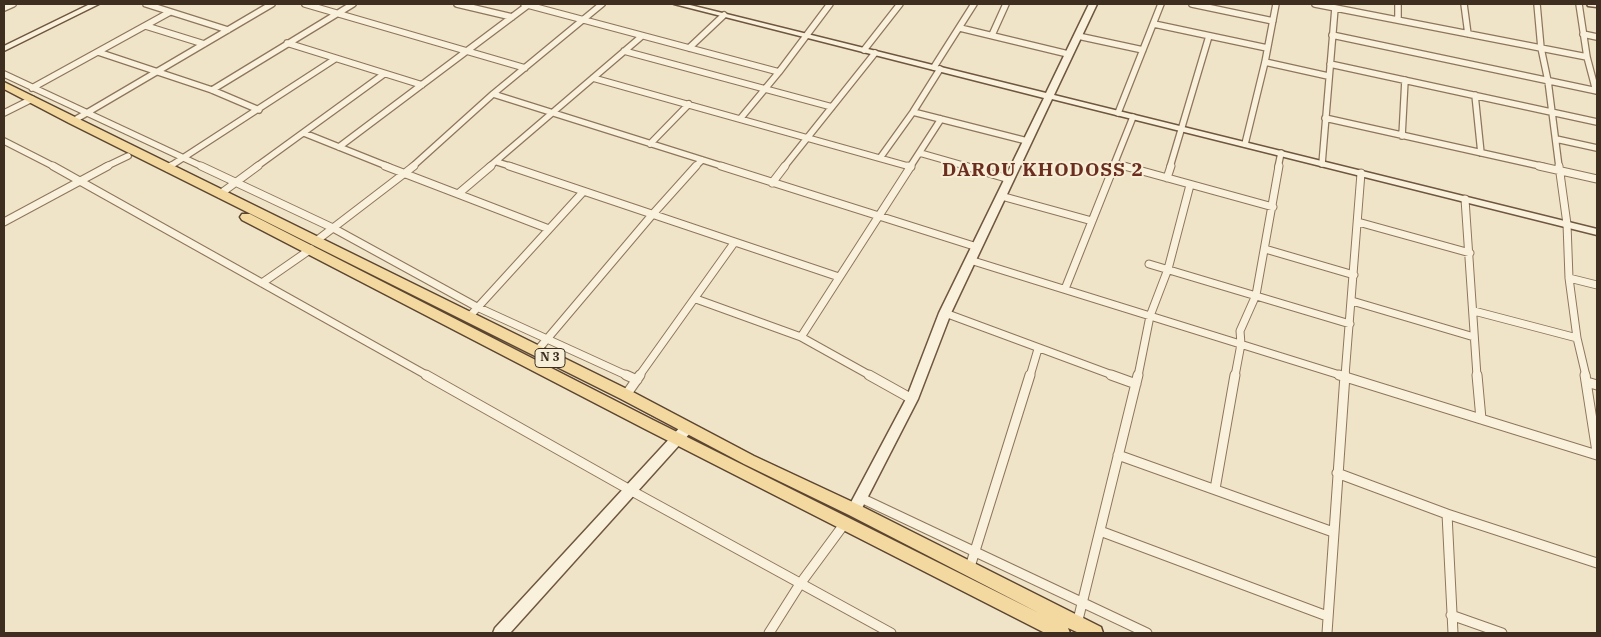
<!DOCTYPE html>
<html>
<head>
<meta charset="utf-8">
<style>
  body { margin:0 }
  #map { position:relative; width:1601px; height:637px; overflow:hidden; background:#f0e4c8; font-family:"IBM Plex Serif",serif }
  canvas { display:block }
  .frame { position:absolute; inset:0; border:5px solid #3d2e20; pointer-events:none }
</style>
</head>
<body>
<div id="map">
<canvas width="1601" height="637"></canvas>
<div class="frame"></div>
</div>
<script>
const c = document.querySelector('canvas').getContext('2d');
c.lineJoin = 'round';
const shape = rows => new Path2D(rows.map(r => 'M' + r).join(''));
function strokePath(path, color, width, dash) { c.strokeStyle = color; c.lineWidth = width; c.lineCap = dash ? 'butt' : 'round'; c.setLineDash(dash || []); c.stroke(path); }
function paint(path, color) { c.fillStyle = color; c.fill(path, 'evenodd'); }
function write(font, color, halo, rows, align = 'center') {
  c.font = font + ' "IBM Plex Serif",serif'; c.lineWidth = 4; c.setLineDash([]); c.textBaseline = 'middle'; c.strokeStyle = halo; c.fillStyle = color; for (const [text, x, y, turn = 0] of rows) {
    c.save(); c.translate(x, y); c.rotate((+turn || 0) * Math.PI / 180); c.textAlign = isNaN(turn) ? turn : align; if (halo) c.strokeText(text, 0, 0); c.fillText(text, 0, 0); c.restore();
  }
}
const streetFar2 = shape([
  [146,4,228,30],
  [305,4,525,68],
  [457,4,512,17],
  [524,4,779,72],
  [1192,4,1273,21],
  [1315,4,1587,57],
  [1398,4,1398,19],
  [1464,4,1468,34],
  [1537,4,1541,48,1548,81,1559,167],
  [1579,4,1587,57,1596,91],
  [4,8,13,4],
  [1154,24,1267,48],
  [146,26,204,44],
  [960,28,1068,54],
  [1583,34,1597,37],
  [992,35,1006,4],
  [1332,35,1597,91],
  [1078,36,1143,50],
  [287,43,422,85],
  [689,48,724,15],
  [864,50,900,4],
  [624,51,832,107],
  [98,52,212,90,259,110],
  [1265,62,1328,76],
  [1330,64,1597,122],
  [934,67,974,4],
  [4,74,203,167],
  [593,78,911,167],
  [32,88,170,12],
  [212,90,353,4],
  [493,94,725,167],
  [1475,95,1481,153],
  [913,112,1027,141],
  [4,113,32,99],
  [1118,113,1161,4],
  [1325,118,1545,167],
  [740,119,779,72,830,4],
  [73,121,272,4],
  [304,133,389,167],
  [1402,136,1405,80],
  [1556,139,1597,148],
  [4,141,55,167],
  [650,144,689,104],
  [1245,144,1265,62,1276,4],
  [339,147,528,5],
  [920,153,969,167],
  [880,158,913,112,940,69],
  [497,162,513,167],
  [1116,164,1128,167],
  [1322,164,1335,8],
  [105,167,128,156],
  [169,167,335,59],
  [256,167,384,74],
  [412,167,493,94,602,4],
  [489,167,642,36],
  [695,167,702,160],
  [784,167,875,53],
  [910,167,941,119],
  [1113,167,1133,117],
  [1170,167,1209,36],
  [1278,167,1281,153]
]);
const streetFar1 = shape([
  [53,166,428,376],
  [201,166,333,228,477,307,628,376],
  [385,166,549,229],
  [509,166,839,277],
  [721,166,977,247],
  [908,166,911,167],
  [965,166,1009,179],
  [1124,166,1273,207],
  [1539,166,1597,179],
  [1559,166,1567,224,1569,278,1577,338,1586,376],
  [168,168,171,166],
  [1167,178,1171,166],
  [772,183,785,166],
  [220,194,258,166],
  [458,194,491,166],
  [1001,196,1092,221],
  [1465,199,1477,376],
  [4,222,108,166],
  [1358,222,1470,253],
  [316,241,414,166],
  [1265,249,1354,275],
  [970,260,1343,376],
  [1149,264,1350,324],
  [1569,278,1597,285],
  [262,283,311,249],
  [1065,289,1114,166],
  [696,299,801,337,871,376],
  [1352,301,1474,337],
  [1474,311,1577,338],
  [945,313,1115,376],
  [468,318,583,192],
  [801,337,911,166],
  [536,352,652,215,696,166],
  [639,376,734,243],
  [1030,376,1038,349],
  [1138,376,1150,316,1168,269,1190,185],
  [1235,376,1241,344,1240,331,1256,295,1279,166],
  [1345,376,1361,173]
]);
const street = shape([
  [426,375,630,490,891,633],
  [626,375,637,380],
  [869,375,912,399],
  [1111,375,1136,384],
  [1339,375,1597,455],
  [1477,375,1481,419],
  [1585,375,1597,452],
  [1587,382,1597,385],
  [626,395,640,375],
  [1118,455,1333,532],
  [1337,473,1447,514,1597,563],
  [1215,489,1235,375],
  [861,498,1147,633],
  [1447,514,1453,633],
  [1100,531,1327,616],
  [969,570,1030,375],
  [1451,615,1502,633],
  [1077,624,1138,375],
  [769,633,800,584,845,523],
  [1327,633,1345,375]
]);
const secondary = shape([
  [90,4,99,4,4,51,4,46,90,4],
  [674,4,686,4,1046,93,1089,4,1097,4,1054,95,1597,229,1597,235,1052,99,951,313,918,399,859,514,854,516,849,514,847,510,906,399,939,313,1044,98,674,4],
  [1587,4,1597,4,1597,7,1588,6,1587,4],
  [687,423,691,424,693,428,691,432,510,633,493,633,495,628,683,424,687,423]
]);
const primary = shape([
  [4,82,631,391,754,456,859,505,1101,627,1103,633,1079,633,1068,628,1070,633,1045,633,643,428,242,220,240,217,242,214,250,214,653,420,1039,613,849,515,744,464,621,399,69,123,4,89,4,82]
]);
strokePath(streetFar2, '#8d765c', 8);
strokePath(streetFar1, '#8d765c', 9);
strokePath(street, '#8d765c', 11);
strokePath(secondary, '#6f573f', 3);
strokePath(primary, '#5b4430', 3);
strokePath(streetFar2, '#faf1dc', 5.5);
strokePath(streetFar1, '#faf1dc', 7);
strokePath(street, '#faf1dc', 9);
paint(secondary, '#faf1dc');
paint(primary, '#f3d9a0');
for (const [x, y, w] of [
  [550,358,30]
]) { const box = new Path2D(); box.roundRect(x - w / 2, y - 9.5, w, 19, 4); c.fillStyle = '#f7eed8'; c.fill(box); strokePath(box, '#3d2e20', 1); }
write('bold 12px', '#3d2e20', null, [
  ["N 3",550,358]
]);
c.letterSpacing = '1px';
write('bold 19px', '#6b2e1e', '#f7eed8', [
  ["DAROU KHODOSS 2",1043,171]
]);
c.letterSpacing = '0px';
</script>
</body>
</html>
